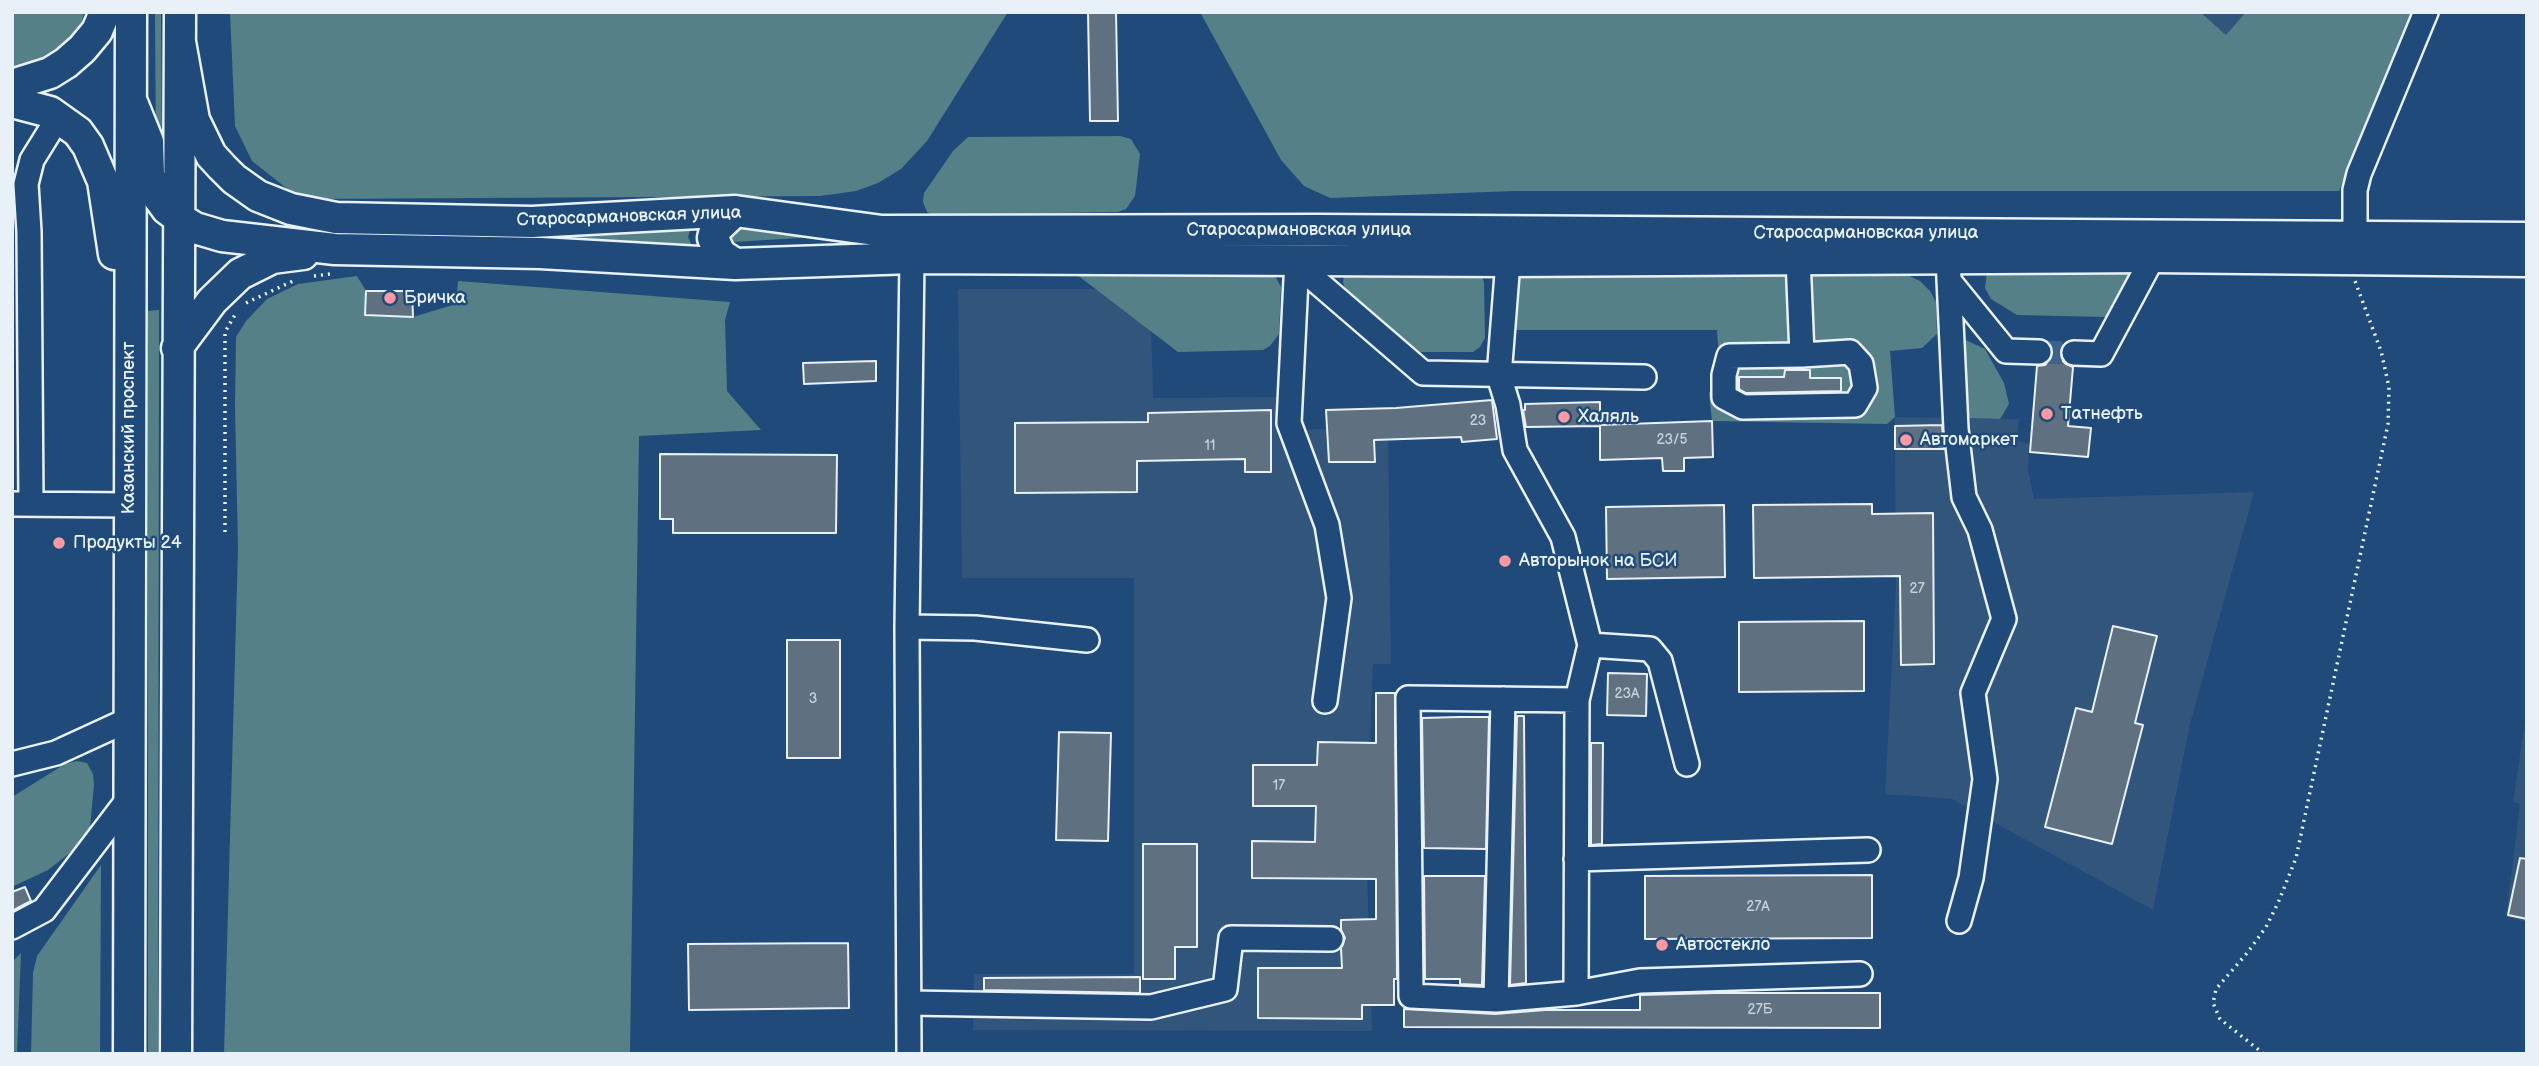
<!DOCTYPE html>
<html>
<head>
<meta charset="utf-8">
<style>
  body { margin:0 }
  #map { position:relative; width:2539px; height:1066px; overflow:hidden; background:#1f4a7a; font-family:"Balsamiq Sans",sans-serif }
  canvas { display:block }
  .frame { position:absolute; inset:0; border:14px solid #e8f1f8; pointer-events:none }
</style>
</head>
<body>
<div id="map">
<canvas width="2539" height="1066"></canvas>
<div class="frame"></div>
</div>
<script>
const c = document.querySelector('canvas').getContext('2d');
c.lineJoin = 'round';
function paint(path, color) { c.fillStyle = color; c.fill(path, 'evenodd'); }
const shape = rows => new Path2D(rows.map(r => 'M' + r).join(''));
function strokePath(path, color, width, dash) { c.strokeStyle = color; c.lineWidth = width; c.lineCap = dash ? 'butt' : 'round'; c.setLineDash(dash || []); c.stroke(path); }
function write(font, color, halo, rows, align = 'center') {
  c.font = font + ' "Balsamiq Sans",sans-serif'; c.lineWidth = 5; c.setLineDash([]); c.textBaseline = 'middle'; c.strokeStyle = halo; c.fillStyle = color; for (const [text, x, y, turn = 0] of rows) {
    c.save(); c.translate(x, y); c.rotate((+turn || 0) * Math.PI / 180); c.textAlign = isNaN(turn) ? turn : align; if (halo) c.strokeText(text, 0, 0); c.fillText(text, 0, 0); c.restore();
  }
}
paint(shape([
  [2200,12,2246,12,2226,35],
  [958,289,1109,289,1151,322,1153,398,1298,397,1298,430,1388,427,1391,664,1373,664,1366,837,1372,1031,973,1030,974,974,1134,974,1134,578,962,578],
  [1895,417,2019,419,2017,441,2029,444,2028,470,2034,499,2254,492,2190,724,2153,910,1952,799,1885,794,1896,586],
  [2527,709,2527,922,2506,917,2520,804,2513,802]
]), '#32557c');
paint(shape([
  [12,12,84,12,80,31,51,61,12,72],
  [155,12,161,12,162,170,156,157],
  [230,12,1008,12,927,141,901,169,878,183,856,191,820,196,310,199,290,191,252,161,235,126],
  [1200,12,2200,12,2226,35,2246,12,2413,12,2339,191,1514,191,1330,198,1304,186,1281,160],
  [1120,136,1131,139,1140,154,1135,196,1126,209,1118,212,932,215,927,212,923,202,924,193,953,151,968,137],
  [733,223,864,234,734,242,725,236],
  [692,224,688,237,694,250,547,234],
  [2128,265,2128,284,2116,311,2107,317,2017,315,1991,299,1985,288,1987,271],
  [1345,270,1481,274,1484,282,1485,338,1480,347,1473,352,1420,352,1346,293,1343,282],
  [1072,271,1274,274,1281,287,1279,334,1270,346,1263,350,1178,352],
  [1518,273,1903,273,1920,281,1930,291,1936,302,1937,334,1922,348,1890,351,1895,417,1887,424,1712,421,1709,393,1717,379,1719,358,1717,330,1513,330],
  [357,276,366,291,365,315,413,317,456,304,458,281,730,302,725,320,727,391,761,430,639,436,630,1054,224,1054,238,549,235,406,236,337,246,321,267,299,298,284],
  [159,310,158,1054,148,1054,148,311],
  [1959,337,1985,349,2004,383,2009,404,2000,419,1967,418],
  [77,761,87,763,93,774,94,785,89,838,48,870,12,887,12,813,14,812,12,797,65,764],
  [101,865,100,1054,31,1054,33,973,37,956],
  [21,953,17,1053,12,1049,12,962]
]), '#558088');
const building = shape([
  [1088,12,1116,12,1118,121,1090,121,1088,12],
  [366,291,412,291,413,317,365,315,366,291],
  [2051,345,2062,346,2061,359,2066,364,2073,367,2068,426,2091,428,2088,457,2030,452,2037,366,2045,365,2050,360,2053,353,2051,345],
  [876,361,876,381,804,384,803,363,876,361],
  [1785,370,1810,370,1810,378,1841,378,1841,391,1746,393,1739,389,1739,377,1784,377,1785,370],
  [1492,400,1497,439,1462,442,1461,437,1374,440,1375,462,1329,462,1326,410,1396,408,1492,400],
  [1600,402,1600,426,1526,427,1523,410,1525,410,1525,404,1600,402],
  [1271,410,1271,472,1245,472,1245,459,1137,461,1137,492,1015,493,1015,423,1148,422,1148,413,1271,410],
  [1712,421,1713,457,1684,458,1684,471,1663,471,1662,458,1600,460,1600,425,1712,421],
  [1942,425,1944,449,1895,449,1895,426,1942,425],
  [660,454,837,455,836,533,673,533,673,519,660,519,660,454],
  [1872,504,1872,514,1933,513,1934,664,1901,665,1900,576,1754,578,1753,505,1872,504],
  [1724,505,1725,577,1607,579,1606,507,1724,505],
  [1864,621,1864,691,1739,692,1739,622,1864,621],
  [2113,626,2157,636,2135,723,2143,725,2112,844,2045,827,2076,708,2092,712,2113,626],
  [787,640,840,640,840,758,787,758,787,640],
  [1608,673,1647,674,1646,716,1607,715,1608,673],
  [1376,693,1395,693,1397,979,1394,979,1394,1005,1362,1005,1362,1019,1258,1018,1258,968,1342,968,1341,948,1345,938,1341,930,1341,920,1376,919,1376,879,1252,878,1252,841,1315,842,1316,806,1253,806,1253,765,1317,765,1318,742,1376,743,1376,693],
  [1517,716,1524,716,1526,983,1510,985,1517,716],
  [1459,717,1489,717,1486,849,1424,848,1422,718,1459,717],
  [1059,732,1111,733,1108,841,1056,840,1059,732],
  [1591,743,1603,743,1602,844,1591,845,1591,743],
  [1143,844,1197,844,1197,947,1175,947,1175,979,1143,979,1143,844],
  [2520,858,2527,859,2527,919,2508,915,2520,858],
  [1872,875,1872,938,1645,939,1645,876,1872,875],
  [1424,876,1485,876,1482,985,1460,984,1460,979,1425,979,1424,876],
  [25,887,31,901,12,911,12,892,25,887],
  [848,943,849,1008,689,1010,688,944,848,943],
  [1140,977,1140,993,984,990,984,978,1140,977],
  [1715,993,1880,993,1880,1028,1404,1027,1404,1009,1495,1014,1545,1010,1640,1010,1640,995,1715,993]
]);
paint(building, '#5f7080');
strokePath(building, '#e8f1f8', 2);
strokePath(shape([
  [2039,352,2074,353]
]), '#3d638d', 23, [23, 11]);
const minor = shape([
  [2355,237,2355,190,2359,174,2426,12],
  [1798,258,1802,355,1729,356,1724,375,1724,397,1743,407,1855,405,1865,388,1861,364,1850,352,1802,355],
  [1948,258,1956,429,1964,497,1980,530,2004,619,1973,693,1985,779,1971,878,1959,921],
  [1297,259,1289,423,1327,525,1339,598,1325,701],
  [1297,259,1315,280,1423,373,1644,377],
  [1508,261,1499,376,1508,405,1515,450,1563,537,1590,645,1577,700],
  [1950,282,2006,351,2039,352],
  [2074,353,2101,354,2153,257],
  [12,504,129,505],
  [31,504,29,232,26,184,32,160,58,118],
  [907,627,975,628,1087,640],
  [1590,645,1650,649,1660,661,1687,764],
  [12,764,56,753,130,719],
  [1576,859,1868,850],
  [12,927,44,910,130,797],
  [1576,993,1496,1000,1411,996,1408,698,1577,700,1576,993,1640,981,1860,974],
  [1496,1000,1503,699],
  [909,1003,1151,1007,1225,989,1231,938,1331,939],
  [909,1054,907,627,912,258]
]);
const major = shape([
  [180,42,194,120,211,155,222,167,234,179,258,196,291,209,336,218,532,222,735,211,882,231,1318,230,2527,238],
  [12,85,50,73,66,63,82,49,97,31,105,12],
  [131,100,148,142,149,174,153,190,167,209,179,218,195,228,222,236,335,249,540,253,735,264,912,258,1508,261,2153,257,2527,261],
  [12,102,50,112,78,132,88,146,103,181,114,254],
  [735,264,720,254,713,238,715,230,735,211],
  [177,348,212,301,240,274,272,258,303,254],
  [129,1054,131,12],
  [176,1054,180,12]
]);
strokePath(minor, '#e8f1f8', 28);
strokePath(major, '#e8f1f8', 35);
strokePath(shape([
  [314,276,330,274],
  [246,303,293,281],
  [225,532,225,332,236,313],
  [2264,1054,2220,1019,2213,1003,2216,989,2248,952,2266,927,2278,903,2296,858,2388,424,2389,387,2381,351,2355,281]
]), '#e8f1f8', 3.5, [2, 5]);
strokePath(minor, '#1f4a7a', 23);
strokePath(major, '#1f4a7a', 30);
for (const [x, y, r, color] of [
  [390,298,7,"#ff9aa2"],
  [2047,414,7,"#ff9aa2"],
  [1564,417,7,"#ff9aa2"],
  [1906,440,7,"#ff9aa2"],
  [59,543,7,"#ff9aa2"],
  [1505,561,7,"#ff9aa2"],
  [1662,945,7,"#ff9aa2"]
]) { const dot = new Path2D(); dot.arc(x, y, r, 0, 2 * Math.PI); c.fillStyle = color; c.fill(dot); strokePath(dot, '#1f4a7a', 2.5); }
write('14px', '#c6d1da', null, [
  ["23",1478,421],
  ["23/5",1672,440],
  ["11",1210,446],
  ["27",1917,589],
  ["23А",1627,694],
  ["3",813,699],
  ["17",1279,786],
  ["27А",1758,907],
  ["27Б",1760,1010]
]);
write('18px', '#e8f1f8', '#1f4a7a', [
  ["Старосармановская улица",629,217,-2],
  ["Старосармановская улица",1299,230],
  ["Старосармановская улица",1866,233],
  ["Казанский проспект",129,428,-90]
]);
write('18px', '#e8f1f8', '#1f4a7a', [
  ["Бричка",404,298],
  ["Татнефть",2061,414],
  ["Халяль",1578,417],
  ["Автомаркет",1920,440],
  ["Продукты 24",73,543],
  ["Авторынок на БСИ",1519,561],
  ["Автостекло",1676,945]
], 'left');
</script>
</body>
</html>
